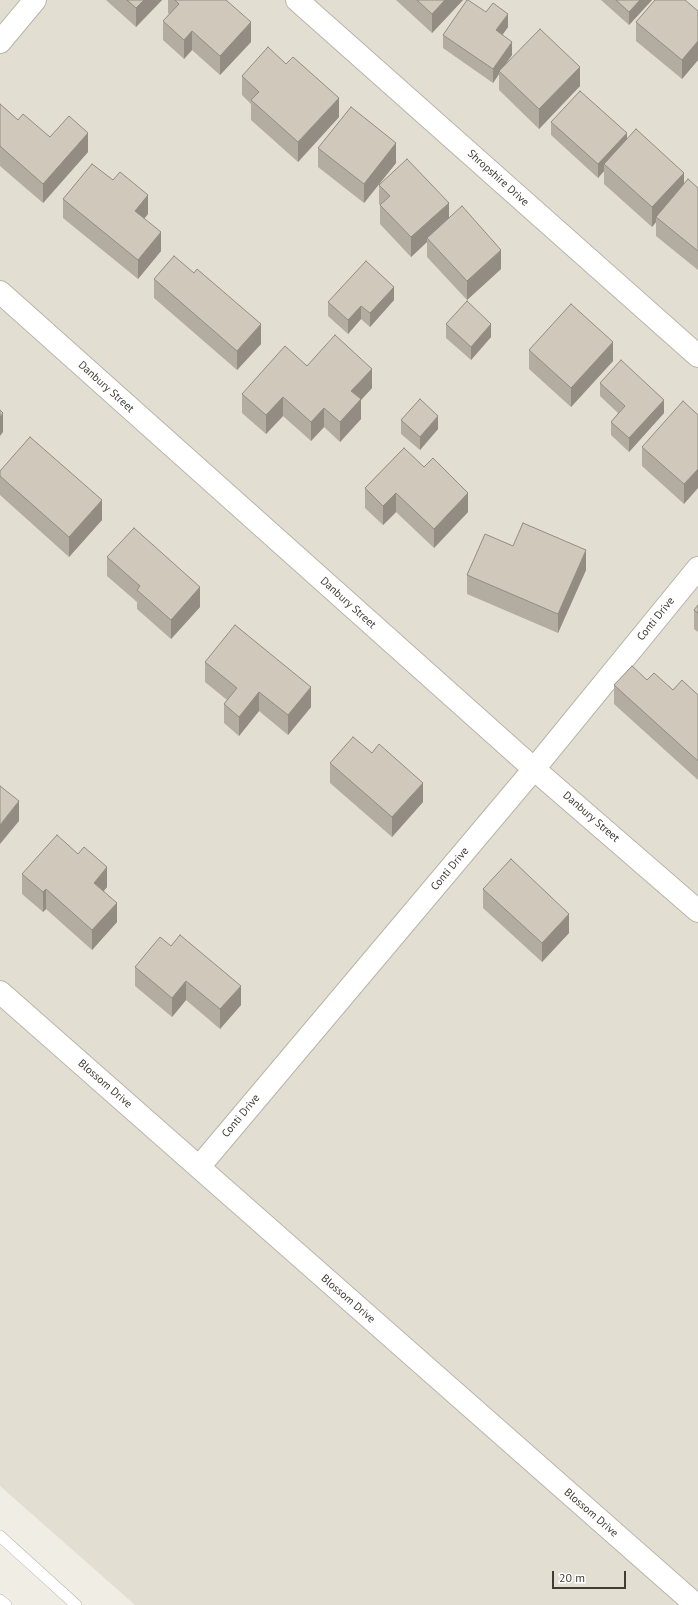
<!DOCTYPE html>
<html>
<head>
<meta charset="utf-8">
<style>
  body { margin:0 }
  #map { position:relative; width:698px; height:1605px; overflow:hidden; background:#f0ede4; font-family:"PT Sans",sans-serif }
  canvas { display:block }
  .scale { position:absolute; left:552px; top:1571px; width:74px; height:18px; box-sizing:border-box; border:2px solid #413d35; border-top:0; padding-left:5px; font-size:12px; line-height:14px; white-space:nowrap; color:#413d35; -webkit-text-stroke:3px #fff; paint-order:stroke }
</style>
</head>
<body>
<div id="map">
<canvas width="698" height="1605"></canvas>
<div class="scale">20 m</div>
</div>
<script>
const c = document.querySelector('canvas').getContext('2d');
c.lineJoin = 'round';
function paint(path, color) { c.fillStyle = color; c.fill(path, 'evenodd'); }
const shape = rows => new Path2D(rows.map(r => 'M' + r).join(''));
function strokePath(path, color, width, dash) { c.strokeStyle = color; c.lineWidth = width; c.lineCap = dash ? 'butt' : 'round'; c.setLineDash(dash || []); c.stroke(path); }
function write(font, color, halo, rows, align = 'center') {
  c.font = font + ' "PT Sans",sans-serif'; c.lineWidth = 3; c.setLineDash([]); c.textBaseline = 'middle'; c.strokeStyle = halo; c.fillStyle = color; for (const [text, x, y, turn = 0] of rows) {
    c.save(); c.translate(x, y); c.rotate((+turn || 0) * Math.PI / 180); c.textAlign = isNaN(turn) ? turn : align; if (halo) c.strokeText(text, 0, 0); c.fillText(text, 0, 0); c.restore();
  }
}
paint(shape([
  [0,0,698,0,698,1605,135,1605,0,1486]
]), '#e3ded2');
const service = shape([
  [0,1536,76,1605],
  [0,1600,6,1605]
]);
const minor = shape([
  [297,0,698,356],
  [0,42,35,0],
  [0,992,696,1605],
  [199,1167,534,769,698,568]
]);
const tertiary = shape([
  [0,292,534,769,698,911]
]);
strokePath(service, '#bab4a8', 12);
strokePath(minor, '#bab4a8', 24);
strokePath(tertiary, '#bab4a8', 24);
strokePath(service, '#fff', 11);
strokePath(minor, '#fff', 22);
strokePath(tertiary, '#fff', 22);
paint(shape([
  [106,0,162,0,136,27],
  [168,0,226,0,251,42,220,75,192,50,184,59,163,40,163,21,169,14,168,13],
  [396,0,463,0,432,33],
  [601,0,652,0,629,25],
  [698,11,698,60,682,79,636,41,636,22],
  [508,27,502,35,512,55,507,62,580,86,539,129,499,90,499,74,493,83,443,48,443,35],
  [286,64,339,117,298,162,251,120,251,104,242,95,242,76],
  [0,104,18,120,50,137,88,152,43,203,0,166],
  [551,122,627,139,684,183,698,188,698,270,656,236,656,222,652,227,604,184,604,171,598,178,551,135],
  [318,148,396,163,364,203,318,167],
  [379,185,449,218,501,269,467,300,427,257,427,242,411,257,380,224,380,205,379,204],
  [63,199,148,214,144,219,161,251,138,279,63,218],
  [154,279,261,344,237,370,154,298],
  [394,300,370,327,361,319,348,334,328,316,328,302],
  [446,324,491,337,471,360,446,338],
  [529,350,613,361,571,407,529,369],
  [307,366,372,388,361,400,361,419,340,442,324,427,311,441,283,416,266,434,242,413,242,394],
  [600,383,664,413,629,452,611,435,611,422,618,413,600,396],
  [698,415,684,504,642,466,642,447],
  [401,420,438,429,420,450,401,434],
  [404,448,468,512,434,548,396,512,383,525,365,508,365,488],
  [0,471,102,520,69,557,0,495],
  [513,546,586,570,558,633,467,594,467,575],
  [107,557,200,607,171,639,137,609,137,602,107,576],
  [698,605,698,632,694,629,694,610],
  [205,662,311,707,288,735,259,711,239,736,224,723,224,704,227,700,205,682],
  [647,680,673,690,698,695,698,780,614,704,614,685],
  [330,763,423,802,392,837,330,783],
  [22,874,107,887,104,891,117,922,92,950,46,909,43,912,22,894],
  [483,889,569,933,542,962,483,908],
  [171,946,241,1005,220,1029,186,1000,172,1017,135,986,135,967]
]), '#b3aca1');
paint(shape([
  [144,0,162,0,136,27,136,8],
  [445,0,463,0,432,33,432,14],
  [640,0,652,0,629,25,629,12],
  [508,14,508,27,496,44,496,30],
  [251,22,251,42,220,75,220,56],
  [192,31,192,50,184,59,184,40],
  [698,41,698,60,682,79,682,60],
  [512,42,512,55,500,72,499,71,499,74,493,83,493,69],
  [580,67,580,86,539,129,539,109],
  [339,98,339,117,298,162,298,142],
  [88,133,88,152,43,203,43,184],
  [627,133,627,146,604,164,604,171,598,178,598,164],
  [396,143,396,163,364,203,364,184],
  [684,173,684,192,656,217,656,222,652,227,652,207],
  [148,195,148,214,135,230,135,211],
  [449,203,449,222,427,238,427,242,411,257,411,237],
  [161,232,161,251,138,279,138,260],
  [501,250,501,269,467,300,467,281],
  [394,287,394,300,370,327,370,313],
  [361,306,361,319,348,334,348,320],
  [261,324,261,344,237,370,237,351],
  [491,324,491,337,471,360,471,347],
  [613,342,613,361,571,407,571,388],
  [372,369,372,388,361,400,361,419,340,442,340,422,351,391],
  [283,397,283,416,266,434,266,415],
  [664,400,664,413,629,452,629,438],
  [324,408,324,427,311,441,311,422],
  [3,413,3,432,0,436,0,417],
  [438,416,438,429,420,450,420,437],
  [698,469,698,488,684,504,684,484],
  [396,493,396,512,383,525,383,506],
  [468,493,468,512,434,548,434,529],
  [102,500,102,520,69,557,69,537],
  [586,550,586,570,558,633,558,614],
  [200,587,200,607,171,639,171,620],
  [311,687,311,707,288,735,288,715],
  [259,692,259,711,239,736,239,717],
  [423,783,423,802,392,837,392,817],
  [19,801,19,821,0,844,0,825],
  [107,867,107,887,94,902,94,883],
  [46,889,46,909,43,912,43,892],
  [117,903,117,922,92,950,92,930],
  [569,914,569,933,542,962,542,943],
  [186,981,186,1000,172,1017,172,998],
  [241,986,241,1005,220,1029,220,1009]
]), '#928c83');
const building = shape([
  [127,0,144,0,136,8,127,0],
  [175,0,226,0,251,22,220,56,192,31,184,40,163,21,179,4,175,0],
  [417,0,445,0,432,14,417,0],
  [467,0,468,0,486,12,493,3,508,14,496,30,512,42,493,69,443,35,467,0],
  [616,0,640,0,629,12,616,0],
  [655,0,685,0,698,11,698,41,682,60,636,22,655,0],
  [540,29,580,67,539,109,499,71,540,29],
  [268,47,286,64,293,57,339,98,298,142,251,100,259,92,242,76,268,47],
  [580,91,627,133,598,164,551,122,580,91],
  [0,104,18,120,23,114,50,137,69,116,88,133,43,184,0,146,0,104],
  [351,107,396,143,364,184,318,148,351,107],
  [636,129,684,173,652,207,604,164,636,129],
  [407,159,449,203,411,237,380,205,390,196,379,185,407,159],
  [92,164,113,180,120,172,148,195,135,211,161,232,138,260,63,199,92,164],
  [688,179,698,188,698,251,656,217,688,179],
  [462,206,501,250,467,281,427,238,462,206],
  [174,256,194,273,197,269,261,324,237,351,154,279,174,256],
  [366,261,394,287,370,313,361,306,348,320,328,302,366,261],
  [467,301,491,324,471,347,446,324,467,301],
  [571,304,613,342,571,388,529,350,571,304],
  [335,335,372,369,351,391,361,399,340,422,324,408,311,422,283,397,266,415,242,394,285,346,307,366,335,335],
  [621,360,664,400,629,438,611,422,625,406,600,383,621,360],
  [420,399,438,416,420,437,401,420,420,399],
  [683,401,698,415,698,469,684,484,642,447,683,401],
  [0,410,3,413,0,417,0,410],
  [30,437,102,500,69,537,0,476,0,471,30,437],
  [404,448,424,467,433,458,468,493,434,529,396,493,383,506,365,488,404,448],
  [523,523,586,550,558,614,467,575,485,534,513,546,523,523],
  [134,528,200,587,171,620,137,590,140,586,107,557,134,528],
  [698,605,698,613,694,610,698,605],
  [235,625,311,687,288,715,259,692,239,717,224,704,237,688,205,662,235,625],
  [632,666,647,680,654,673,673,690,682,680,698,695,698,761,614,685,632,666],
  [353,737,372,753,379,744,423,783,392,817,330,763,353,737],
  [0,786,19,801,0,825,0,786],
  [57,835,78,854,84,847,107,867,94,883,117,903,92,930,46,889,43,892,22,874,57,835],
  [511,859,569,914,542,943,483,889,511,859],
  [180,935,241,986,220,1009,186,981,172,998,135,967,160,937,171,946,180,935]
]);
paint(building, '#d0c8bb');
strokePath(building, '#928c83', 1);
write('11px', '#413d35', '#fff', [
  ["Shropshire Drive",498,178,42],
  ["Danbury Street",106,387,42],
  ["Danbury Street",348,603,42],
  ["Conti Drive",656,619,-51],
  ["Danbury Street",591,817,41],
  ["Conti Drive",450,869,-50],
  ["Blossom Drive",105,1084,41],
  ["Conti Drive",241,1116,-50],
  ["Blossom Drive",348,1299,41],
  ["Blossom Drive",591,1513,41]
]);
</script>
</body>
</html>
